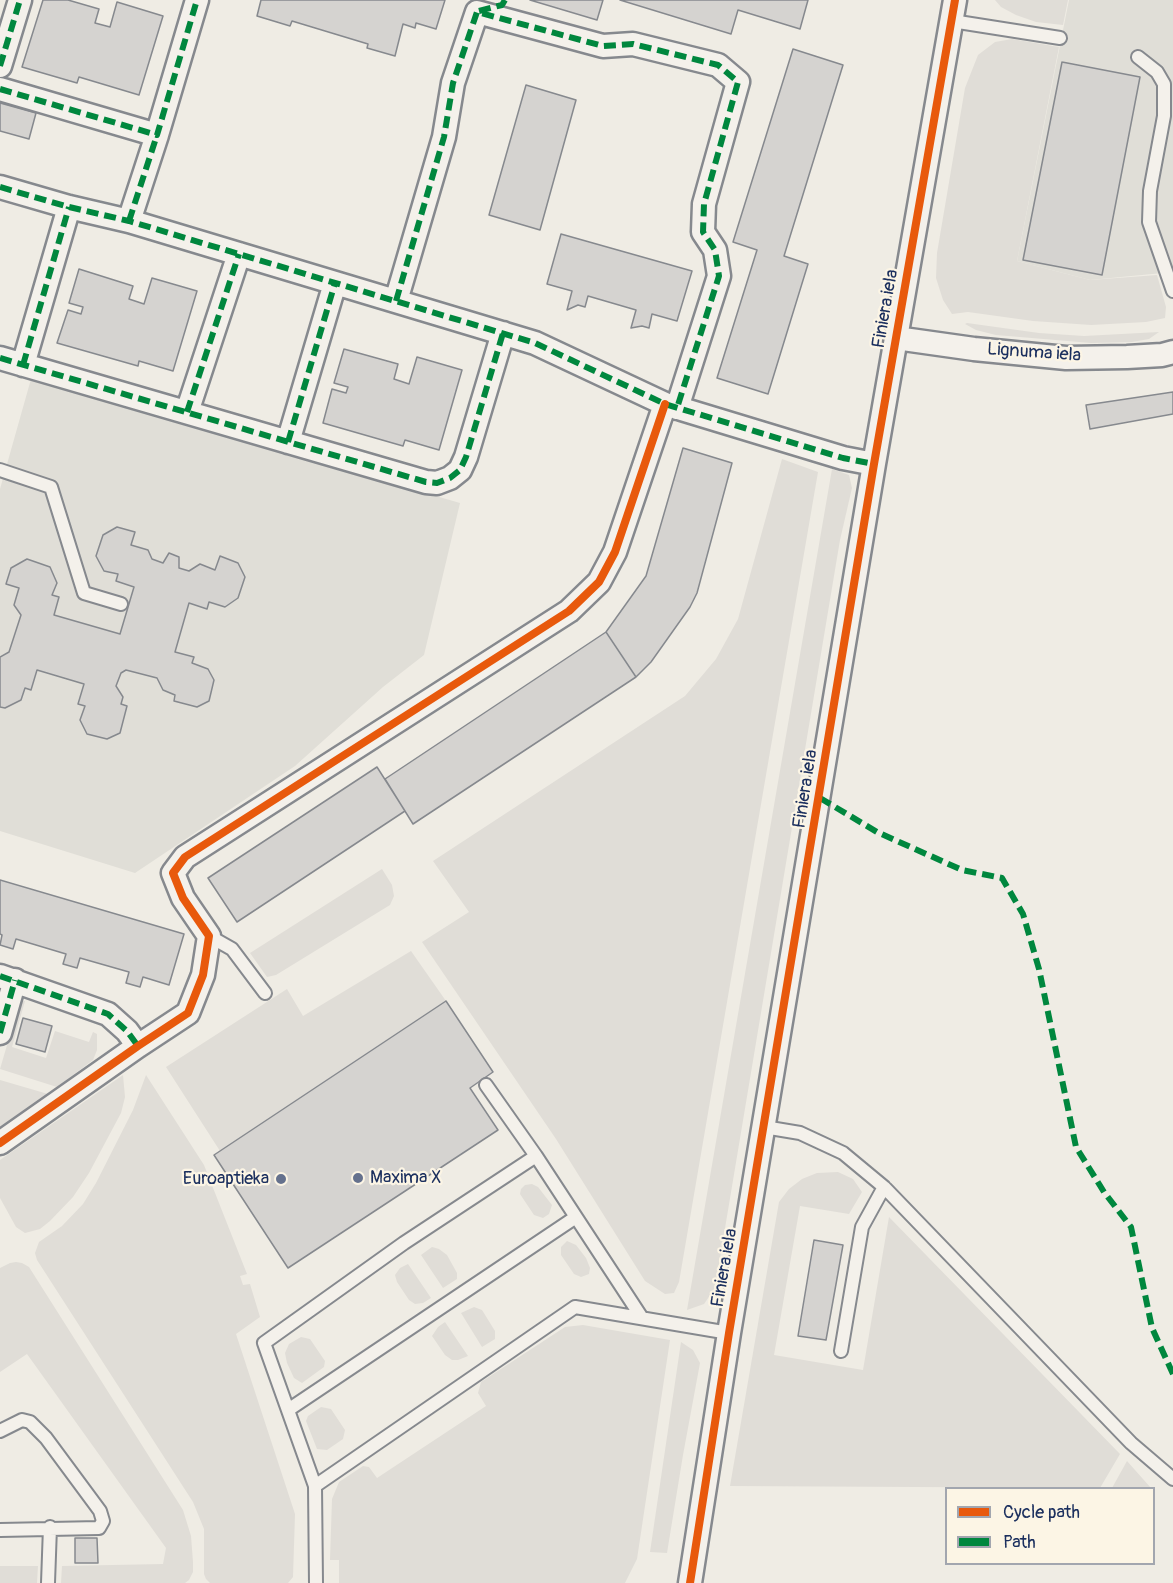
<!DOCTYPE html>
<html>
<head>
<meta charset="utf-8">
<style>
  body { margin:0 }
  #map { position:relative; width:1173px; height:1583px; overflow:hidden; background:#efece4; font-family:Pangolin,sans-serif }
  canvas { display:block }
  .legend { position:absolute; left:945px; top:1487px; width:210px; height:78px; box-sizing:border-box; background:#fcf5e5; border:2px solid #a2a6af; margin:0; padding:8px 10px; list-style:none; font-size:18px; color:#1b2f5e }
  .legend li { display:flex; align-items:center; gap:12px; height:30px }
  .legend b { width:30px; border:2px solid #a2a6af }
</style>
</head>
<body>
<div id="map">
<canvas width="1173" height="1583"></canvas>
<ul class="legend">
<li><b style="height:8px;background:#e8590c"></b>Cycle path</li>
<li><b style="height:8px;background:#00873e"></b>Path</li>
</ul>
</div>
<script>
const c = document.querySelector('canvas').getContext('2d');
c.lineJoin = 'round';
function paint(path, color) { c.fillStyle = color; c.fill(path, 'evenodd'); }
const shape = rows => new Path2D(rows.map(r => 'M' + r).join(''));
function strokePath(path, color, width, dash) { c.strokeStyle = color; c.lineWidth = width; c.lineCap = dash ? 'butt' : 'round'; c.setLineDash(dash || []); c.stroke(path); }
function write(font, color, halo, rows, align = 'center') {
  c.font = font + ' Pangolin,sans-serif'; c.lineWidth = 4.5; c.setLineDash([]); c.textBaseline = 'middle'; c.strokeStyle = halo; c.fillStyle = color; for (const [text, x, y, turn = 0] of rows) {
    c.save(); c.translate(x, y); c.rotate((+turn || 0) * Math.PI / 180); c.textAlign = isNaN(turn) ? turn : align; if (halo) c.strokeText(text, 0, 0); c.fillText(text, 0, 0); c.restore();
  }
}
paint(shape([
  [1069,0,1173,0,1173,272,1090,280,1017,261],
  [31,379,460,503,424,655,383,687,295,766,135,873,0,831,0,489]
]), '#e0ded7');
paint(shape([
  [995,0,1068,0,1063,25,1036,22,1016,15,1001,7],
  [1012,39,1059,47,1017,261,1090,280,1157,275,1166,307,1165,318,1146,322,1091,325,1033,321,968,312,952,314,943,300,936,278,937,253,965,88,978,55,995,42],
  [967,323,1039,333,1084,336,1159,332,1149,339,1132,342,1091,343,996,335,976,330,965,324],
  [782,459,818,472,679,1282,674,1293,665,1294,645,1281,556,1139,422,942,469,912,433,861,685,696,716,659,738,619],
  [832,469,849,475,852,488,840,540,715,1288,704,1304,687,1310],
  [382,869,392,885,394,896,390,905,276,975,267,977,250,953],
  [411,951,446,1001,220,1151,166,1067,287,989,303,1016],
  [20,1001,25,1001,12,1047,46,1058,55,1031,89,1042,93,1032,97,1034,97,1050,93,1060,57,1087,0,1069],
  [123,1075,125,1097,121,1113,89,1173,73,1197,50,1221,40,1229,25,1233,16,1227,0,1198,0,1160],
  [146,1075,204,1165,247,1274,240,1276,243,1285,250,1284,260,1317,236,1334,295,1514,293,1577,288,1583,210,1583,206,1579,204,1574,204,1529,193,1502,37,1260,35,1253,39,1242,62,1226,83,1204,96,1183,133,1110],
  [0,1080,48,1094,0,1127],
  [838,1172,853,1179,862,1192,849,1214,800,1206,774,1355,863,1370,889,1217,1120,1454,1100,1488,730,1486,779,1202,789,1189,802,1179,817,1173],
  [532,1184,538,1187,552,1205,549,1214,543,1218,534,1215,520,1194,521,1189,525,1185],
  [567,1241,576,1245,586,1258,590,1268,589,1274,581,1277,574,1274,561,1255,561,1247],
  [432,1247,439,1249,447,1255,457,1273,457,1279,443,1288,421,1255],
  [16,1262,22,1263,29,1267,183,1510,191,1536,193,1562,193,1572,189,1580,185,1583,61,1583,62,1566,163,1564,166,1548,27,1354,0,1372,0,1268,10,1263],
  [408,1264,431,1298,423,1303,415,1304,409,1300,397,1282,395,1275,400,1268],
  [474,1307,482,1310,495,1331,495,1339,482,1347,461,1313],
  [445,1322,468,1356,458,1360,452,1360,445,1355,432,1336,438,1327],
  [583,1325,670,1340,637,1559,625,1583,339,1583,339,1560,330,1560,332,1499,339,1482,363,1466,369,1467,377,1478,486,1406,478,1393,481,1382,565,1327],
  [301,1337,310,1339,325,1361,324,1367,302,1383,294,1378,287,1363,285,1353,289,1344],
  [681,1342,693,1350,700,1363,683,1455,667,1553,650,1552],
  [321,1407,331,1409,345,1430,343,1439,327,1450,317,1449,306,1421,308,1416],
  [1127,1461,1151,1488,1112,1488],
  [0,1566,38,1566,37,1583,0,1583]
]), '#e0ddd7');
const building = shape([
  [43,0,68,0,99,9,95,23,110,27,117,2,163,16,139,95,79,77,77,83,22,67,43,0],
  [261,0,445,0,436,29,416,23,415,28,403,24,395,56,367,48,368,44,292,21,290,26,257,16,261,0],
  [530,0,603,0,597,20,530,0],
  [620,0,808,0,800,29,738,10,731,34,620,0],
  [793,49,843,65,784,256,808,264,768,394,717,378,757,250,733,242,793,49],
  [1062,62,1140,77,1102,275,1023,260,1062,62],
  [526,85,576,100,540,230,489,215,526,85],
  [0,103,36,113,29,139,0,131,0,103],
  [561,234,692,271,677,321,652,314,649,328,642,326,631,328,636,310,588,296,585,307,578,305,567,310,572,291,547,284,561,234],
  [79,269,133,286,129,299,144,304,152,278,197,291,173,371,139,361,138,366,57,343,68,310,81,314,83,307,69,303,79,269],
  [344,349,398,364,394,379,409,384,417,357,462,370,439,450,405,440,403,446,323,423,332,389,346,393,348,387,334,383,344,349],
  [1173,392,1173,414,1090,429,1086,405,1173,392],
  [683,448,732,463,697,593,690,607,651,662,636,677,606,632,646,576,683,448],
  [117,527,135,532,131,545,148,550,152,559,163,563,169,553,179,557,179,568,189,571,200,564,215,570,220,556,238,563,245,577,238,598,225,607,209,602,207,609,189,603,175,652,194,657,192,663,208,669,214,680,209,701,197,707,174,701,175,695,163,690,157,678,126,670,121,673,116,686,123,697,121,704,127,706,120,733,107,739,87,734,80,720,85,706,78,704,84,684,37,670,31,690,25,688,21,700,5,708,0,707,0,657,9,652,21,615,14,605,19,588,6,584,11,568,27,559,50,567,57,583,52,595,59,597,54,615,120,634,134,587,116,581,118,574,104,571,96,556,103,535,117,527],
  [606,632,636,677,413,824,385,779,606,632],
  [377,767,405,811,237,922,208,878,377,767],
  [0,880,184,934,169,985,143,977,140,987,126,983,129,972,80,958,77,968,63,964,66,954,16,939,13,949,0,945,2,935,0,934,0,880],
  [446,1001,493,1072,470,1088,498,1130,288,1268,214,1155,446,1001],
  [23,1018,52,1026,45,1052,16,1044,23,1018],
  [814,1240,843,1245,826,1340,798,1336,814,1240],
  [75,1538,97,1538,98,1563,75,1563,75,1538]
]);
paint(building, '#d5d3d0');
strokePath(building, '#86898e', 1.5);
const lane = shape([
  [952,21,1060,38],
  [1138,57,1157,72,1164,84,1164,116,1150,191,1149,222,1173,291],
  [0,470,51,487,84,593,121,604],
  [209,936,232,949,265,993],
  [486,1085,536,1156],
  [764,1127,800,1133,843,1153,884,1187,1131,1443,1173,1479],
  [841,1351,862,1227,884,1187],
  [288,1410,576,1217],
  [0,1431,22,1420,30,1422,46,1438,100,1511,103,1521,99,1528,0,1530],
  [315,1486,575,1307,729,1333],
  [48,1583,50,1527],
  [316,1583,315,1486,264,1343,404,1243,536,1156,642,1318]
]);
const street = shape([
  [0,66,20,0],
  [0,89,157,135,197,0],
  [0,187,69,207,129,221,535,343,665,404,843,458,874,464],
  [129,221,157,135],
  [396,301,444,137,453,83,477,12,603,46,633,44,718,65,738,82,704,204,703,232,715,250,719,276,677,408],
  [896,338,974,349,1066,358,1127,357,1162,355,1173,352],
  [0,358,426,482,437,483,450,478,460,470,466,457,503,333],
  [23,365,69,207],
  [187,412,239,254],
  [288,442,335,283],
  [0,976,108,1014,127,1031,138,1046],
  [0,1033,15,980],
  [0,1143,138,1046,188,1013,203,975,209,936,183,898,173,873,185,857,569,611,599,582,615,552,665,404],
  [690,1583,729,1333,874,464,955,0]
]);
strokePath(lane, '#86898e', 16);
strokePath(street, '#86898e', 27);
strokePath(lane, '#f4f1eb', 12);
strokePath(street, '#f4f1eb', 22);
strokePath(shape([
  [479,11,502,5,505,0],
  [0,66,20,0],
  [0,89,157,135,197,0],
  [0,187,69,207,129,221,535,343,665,404,843,458,874,464],
  [129,221,157,135],
  [396,301,444,137,453,83,477,12,603,46,633,44,718,65,738,82,704,204,703,232,715,250,719,276,677,408],
  [0,358,426,482,437,483,450,478,460,470,466,457,503,333],
  [23,365,69,207],
  [187,412,239,254],
  [288,442,335,283],
  [820,798,877,832,962,870,1002,878,1023,914,1039,969,1076,1147,1104,1192,1131,1227,1152,1328,1173,1374],
  [0,976,108,1014,127,1031,138,1046],
  [0,1033,15,980]
]), '#00873e', 6, [12, 6]);
strokePath(shape([
  [0,1143,138,1046,188,1013,203,975,209,936,183,898,173,873,185,857,569,611,599,582,615,552,665,404],
  [690,1583,729,1333,874,464,955,0]
]), '#e8590c', 8);
for (const [x, y, r, color] of [
  [358,1178,6,"#65718d"],
  [281,1179,6,"#65718d"]
]) { const dot = new Path2D(); dot.arc(x, y, r, 0, 2 * Math.PI); c.fillStyle = color; c.fill(dot); strokePath(dot, '#fcf5e5', 2); }
write('18px', '#1b2f5e', '#fcf5e5', [
  ["Finiera iela",886,309,-80],
  ["Lignuma iela",1034,353,4],
  ["Finiera iela",806,789,-81],
  ["Finiera iela",725,1268,-80]
]);
write('18px', '#1b2f5e', '#fcf5e5', [
  ["Maxima X",370,1178],
  ["Euroaptieka",269,1179,"right"]
], 'left');
</script>
</body>
</html>
